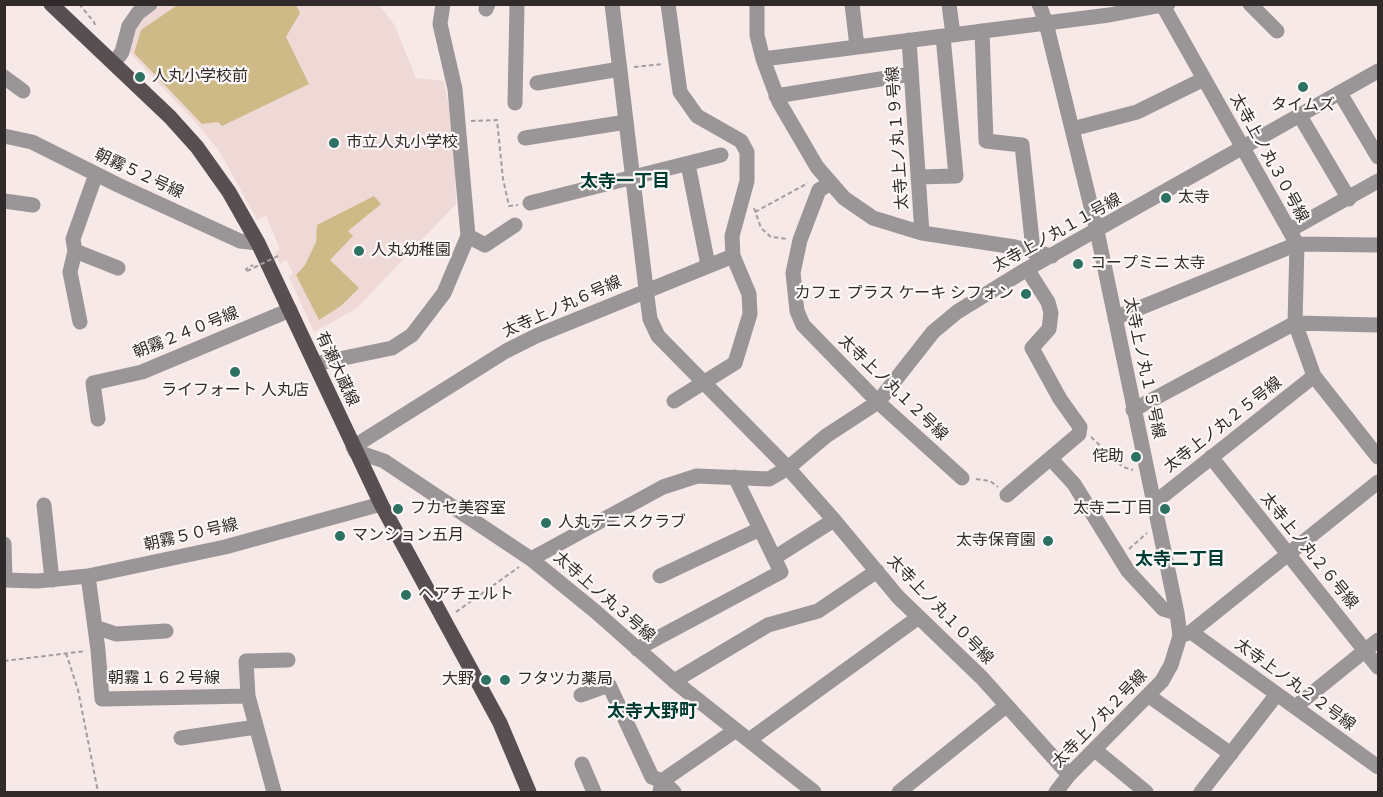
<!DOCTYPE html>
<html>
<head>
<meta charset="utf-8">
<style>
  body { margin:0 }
  #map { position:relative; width:1383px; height:797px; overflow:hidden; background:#f6e9e7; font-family:"Fira Sans Condensed",sans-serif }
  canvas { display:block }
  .frame { position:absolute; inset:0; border:6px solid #302b2a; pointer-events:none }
</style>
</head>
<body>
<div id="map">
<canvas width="1383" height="797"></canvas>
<div class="frame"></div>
</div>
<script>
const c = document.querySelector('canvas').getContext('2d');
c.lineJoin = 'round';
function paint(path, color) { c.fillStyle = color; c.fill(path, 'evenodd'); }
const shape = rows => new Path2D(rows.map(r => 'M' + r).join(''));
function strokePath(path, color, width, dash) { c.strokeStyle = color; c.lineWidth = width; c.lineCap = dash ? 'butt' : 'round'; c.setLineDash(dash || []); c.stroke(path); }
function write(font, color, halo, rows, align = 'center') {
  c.font = font + ' "Fira Sans Condensed","Noto Sans JP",sans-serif'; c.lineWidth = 4.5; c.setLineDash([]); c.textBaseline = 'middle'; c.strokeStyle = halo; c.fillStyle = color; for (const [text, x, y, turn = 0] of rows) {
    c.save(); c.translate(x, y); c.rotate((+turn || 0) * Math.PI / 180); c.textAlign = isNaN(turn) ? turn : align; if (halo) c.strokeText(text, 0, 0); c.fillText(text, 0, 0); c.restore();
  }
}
paint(shape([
  [160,5,379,5,394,24,416,78,444,81,454,134,456,204,356,309,314,332,289,277,293,273,286,260,280,264,275,253,280,249,266,216,257,220,220,152,197,124,129,52,139,18]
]), '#efd9d6');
paint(shape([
  [179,4,296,5,300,13,286,37,309,84,222,126,218,122,202,124,134,53,141,30],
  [374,196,381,204,348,231,353,236,330,260,359,288,341,306,319,320,296,275,305,265,316,242,317,225]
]), '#ceba87');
strokePath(shape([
  [79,4,94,22,95,25],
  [634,67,664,64],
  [471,121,497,120,503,179,509,206,518,205],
  [754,208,761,228,771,237,788,239],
  [755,212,808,183],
  [247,271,246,269,253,265],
  [1091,437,1123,467,1133,470],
  [976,479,990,481,998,487],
  [1129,549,1147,533],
  [456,612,519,567],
  [66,653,78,690,98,792],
  [4,661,86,651]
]), '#a69c9b', 2, [4.5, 3]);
strokePath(shape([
  [612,4,646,289,650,319,658,336,788,468,834,520,898,597,982,678,1069,775],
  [668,4,680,92,697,116,741,141,747,152,747,181,732,236,733,256,749,294,750,314,735,363,674,401],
  [757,4,757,35,763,59,779,102,817,167,844,198,873,218,922,233,1015,247,1052,256],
  [852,4,857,47],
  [949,4,953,35],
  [1039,4,1046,23,1097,231,1177,613,1180,636,1171,665,1162,681,1069,775,1056,792],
  [1162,4,1297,244,1295,323,1314,376,1378,457],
  [1250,4,1277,31],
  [486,9,488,4],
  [982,31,986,141,1022,145,1033,250],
  [909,40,922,233],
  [763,59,1109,15,1168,4],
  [114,63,122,52,129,26,138,13,150,4],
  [4,77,23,91],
  [537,83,620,69],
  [1340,93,1378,157],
  [776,96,911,74],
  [515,103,517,4],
  [1300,116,1349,199],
  [1072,129,1137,112,1204,79],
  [4,136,32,142,118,185,240,241,258,243],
  [525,138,626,122],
  [688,164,708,265],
  [96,174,73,239,75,251,118,268],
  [918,177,956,176,943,36],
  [831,183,819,190,800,240,793,273,797,311,803,325,878,402,962,478],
  [4,201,33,205],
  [530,203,721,155],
  [1290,230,1378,181],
  [468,236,485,245,515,225],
  [75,251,70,272,80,322],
  [1115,318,1297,244,1378,245],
  [315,364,392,348,412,335,444,293,468,236,455,89,440,24,443,4],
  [1133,410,1295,323,1378,325],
  [98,419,93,383,142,372,290,310],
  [353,447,506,351,536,336,733,256],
  [355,451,384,461,531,559,596,612,674,681,814,792],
  [1211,457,1378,667],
  [1051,459,1074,484,1128,571,1163,609,1177,613],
  [1007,495,1079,434,1080,427,1060,399,1032,348,1049,329,1051,313,1048,302,1027,269],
  [1154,503,1314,376],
  [44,505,52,580],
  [4,544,5,580],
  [774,558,834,520],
  [531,559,663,487,697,476,769,479,788,468,826,436,878,402,933,332,957,312,1027,269,1378,71],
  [88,576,98,650,102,699,248,696,274,792],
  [660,576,760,529],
  [4,580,37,581,88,576,225,547,381,504],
  [95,627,116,634,166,631],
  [1191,632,1378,767],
  [1180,636,1191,632,1378,482],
  [637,649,781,572,735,477],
  [674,681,768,625,818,611,877,571],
  [581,695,609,685,652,777,662,781,674,792],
  [248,696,246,661,288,660],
  [1149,696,1231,754],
  [1295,707,1378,640],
  [181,738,256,727],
  [749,740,919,617],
  [1095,750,1146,792],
  [582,764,594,792],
  [660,792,662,781,736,730],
  [899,792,1006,706],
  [1201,792,1277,694]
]), '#9a9597', 15);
strokePath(shape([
  [51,4,170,117,197,147,229,192,258,243,381,504,500,723,529,792]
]), '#584f52', 15);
strokePath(shape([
  [247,271,278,256]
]), '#a69c9b', 2, [4.5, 3]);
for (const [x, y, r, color] of [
  [140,77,6,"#2d7163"],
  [1303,87,6,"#2d7163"],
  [334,143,6,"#2d7163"],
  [1166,198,6,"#2d7163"],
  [359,251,6,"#2d7163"],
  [1078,264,6,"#2d7163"],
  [1026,294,6,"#2d7163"],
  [235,372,6,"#2d7163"],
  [1136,457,6,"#2d7163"],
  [398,509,6,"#2d7163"],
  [1165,509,6,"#2d7163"],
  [546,523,6,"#2d7163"],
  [340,536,6,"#2d7163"],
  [1048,541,6,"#2d7163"],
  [406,595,6,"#2d7163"],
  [486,680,6,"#2d7163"],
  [505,680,6,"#2d7163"]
]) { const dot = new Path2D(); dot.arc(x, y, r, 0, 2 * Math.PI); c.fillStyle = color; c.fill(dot); strokePath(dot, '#fdf8f7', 2); }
write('16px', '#302b2a', '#fdf8f7', [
  ["人丸小学校前",152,77],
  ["タイムズ",1303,106,"center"],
  ["市立人丸小学校",346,143],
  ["太寺",1178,198],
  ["人丸幼稚園",371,251],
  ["コープミニ 太寺",1090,264],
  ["カフェ プラス ケーキ シフォン",1014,294,"right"],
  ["ライフォート 人丸店",235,391,"center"],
  ["侘助",1124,457,"right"],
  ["フカセ美容室",410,509],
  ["太寺二丁目",1153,509,"right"],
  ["人丸テニスクラブ",558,523],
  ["マンション五月",352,536],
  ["太寺保育園",1036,541,"right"],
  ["ヘアチェルト",418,595],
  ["大野",474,680,"right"],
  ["フタツカ薬局",517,680]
], 'left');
write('16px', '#302b2a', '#fdf8f7', [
  ["太寺上ノ丸１９号線",898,138,-94],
  ["太寺上ノ丸３０号線",1269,158,61],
  ["朝霧５２号線",139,174,25],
  ["太寺上ノ丸１１号線",1057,233,-29],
  ["太寺上ノ丸６号線",562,307,-24],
  ["朝霧２４０号線",186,333,-22],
  ["太寺上ノ丸１５号線",1144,368,78],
  ["有瀬大蔵線",337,369,65],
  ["太寺上ノ丸１２号線",893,388,44],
  ["太寺上ノ丸２５号線",1223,425,-38],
  ["朝霧５０号線",191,535,-13],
  ["太寺上ノ丸２６号線",1309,551,51],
  ["太寺上ノ丸３号線",604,597,41],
  ["太寺上ノ丸１０号線",940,610,46],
  ["朝霧１６２号線",164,679],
  ["太寺上ノ丸２２号線",1295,685,36],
  ["太寺上ノ丸２号線",1100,719,-46]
]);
write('bold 18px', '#003c32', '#fdf8f7', [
  ["太寺一丁目",625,182],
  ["太寺二丁目",1180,560],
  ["太寺大野町",652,712]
]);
</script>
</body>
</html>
